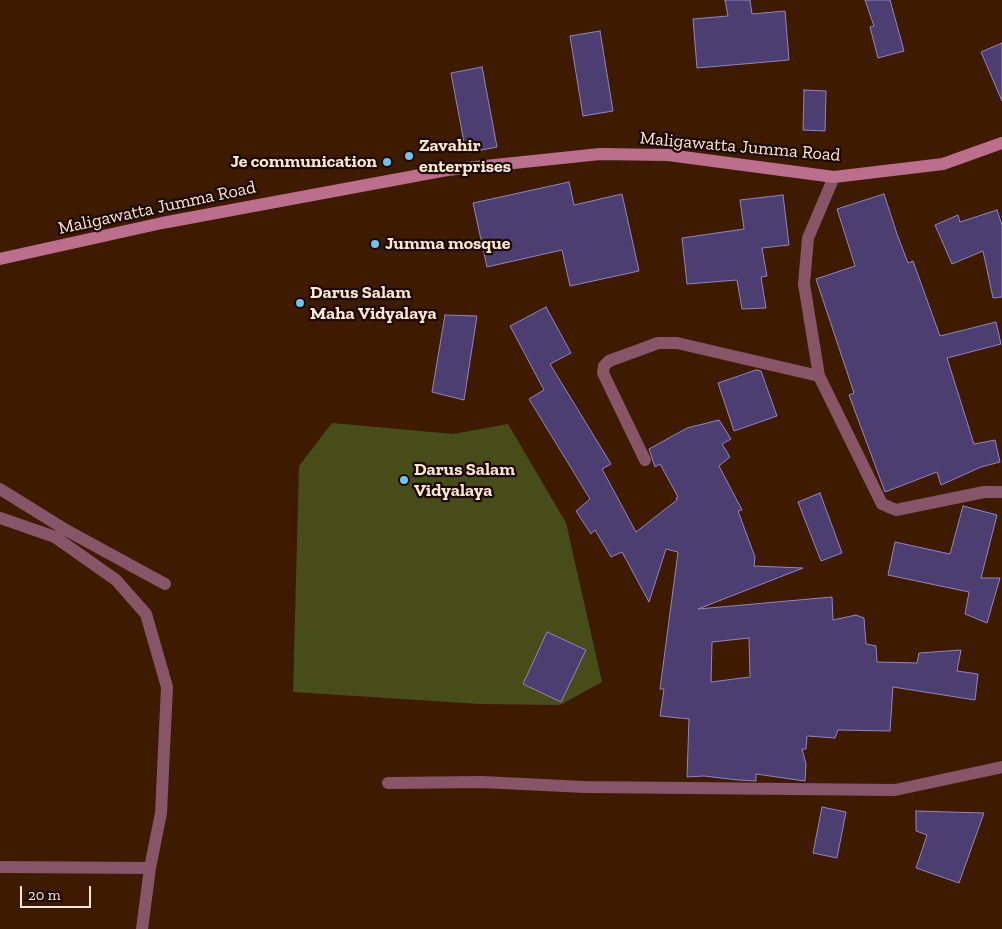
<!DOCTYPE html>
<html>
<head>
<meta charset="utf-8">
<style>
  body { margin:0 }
  #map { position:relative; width:1002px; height:929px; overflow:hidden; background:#3e1b00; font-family:"Zilla Slab",serif }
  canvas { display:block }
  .scale { position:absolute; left:20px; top:886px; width:71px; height:22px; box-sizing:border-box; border:2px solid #ffe7d8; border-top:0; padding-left:6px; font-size:15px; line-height:18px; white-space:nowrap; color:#ffe7d8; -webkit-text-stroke:4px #1c0900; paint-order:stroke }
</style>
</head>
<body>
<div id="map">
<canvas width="1002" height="929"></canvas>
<div class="scale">20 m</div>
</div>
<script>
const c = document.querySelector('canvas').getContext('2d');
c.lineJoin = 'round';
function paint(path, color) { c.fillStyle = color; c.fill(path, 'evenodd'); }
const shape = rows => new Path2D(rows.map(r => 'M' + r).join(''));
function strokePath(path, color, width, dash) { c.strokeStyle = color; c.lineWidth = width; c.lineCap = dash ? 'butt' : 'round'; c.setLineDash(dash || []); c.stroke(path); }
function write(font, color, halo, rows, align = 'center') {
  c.font = font + ' "Zilla Slab",serif'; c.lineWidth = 4.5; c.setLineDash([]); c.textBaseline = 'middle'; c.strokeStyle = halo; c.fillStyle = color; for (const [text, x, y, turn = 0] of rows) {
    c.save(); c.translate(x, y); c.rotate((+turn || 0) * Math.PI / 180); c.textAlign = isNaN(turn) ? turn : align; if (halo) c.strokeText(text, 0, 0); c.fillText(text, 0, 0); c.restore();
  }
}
paint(shape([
  [332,423,453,434,508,424,566,523,602,682,560,705,480,704,293,692,299,466]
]), '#474d19');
const building = shape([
  [725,0,750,0,752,14,785,11,789,60,697,68,693,19,728,16,725,0],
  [865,0,890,0,904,51,878,58,870,27,874,26,865,0],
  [600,31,613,111,583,116,570,36,600,31],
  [1002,43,1002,101,981,52,1002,43],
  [482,67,497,147,466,153,451,73,482,67],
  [804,90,826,91,825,131,803,130,804,90],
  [569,182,574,205,622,194,639,271,570,286,562,250,487,267,473,203,569,182],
  [884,194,897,234,908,263,913,261,940,336,996,322,1001,344,947,358,974,444,995,440,1000,462,981,467,941,485,937,472,885,492,849,395,854,393,816,279,855,266,837,209,884,194],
  [783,195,789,245,762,248,767,276,761,277,766,308,742,309,737,280,687,284,682,238,744,229,740,200,783,195],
  [997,210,1002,225,1002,297,993,298,983,251,952,264,935,225,958,215,960,222,997,210],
  [546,307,571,353,550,364,611,464,602,469,636,532,677,500,676,498,678,497,660,464,655,467,649,449,687,428,719,420,731,439,722,444,730,457,719,466,742,510,738,511,755,557,754,566,803,568,698,609,832,597,833,620,856,615,864,618,866,644,876,646,877,662,917,663,919,653,961,650,957,671,978,674,975,700,893,687,890,731,838,730,835,738,807,736,806,749,802,749,806,764,805,781,756,774,756,781,738,780,704,776,687,777,689,719,660,716,664,689,660,689,678,552,666,549,649,602,622,552,611,557,595,530,591,534,576,511,590,499,529,399,544,390,510,326,546,307],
  [749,638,750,677,711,682,712,642,749,638],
  [445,315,477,316,464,400,432,392,445,315],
  [756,370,761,371,777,416,734,431,718,383,756,370],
  [820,493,842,553,821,561,798,502,820,493],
  [963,506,997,515,981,578,1000,578,987,623,965,614,969,592,888,575,895,542,950,554,963,506],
  [547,632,586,650,561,702,523,684,547,632],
  [822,807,846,812,837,858,813,853,822,807],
  [916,811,984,813,959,883,916,868,927,835,916,831,916,811]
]);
paint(building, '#4c3e70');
strokePath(building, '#9285bd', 1);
strokePath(shape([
  [834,177,808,238,804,284,819,376,882,504,896,510,984,492,1002,492],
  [645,460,603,373,604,366,609,361,658,343,677,343,819,376],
  [0,489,66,530,165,584],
  [0,518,55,537,116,580,146,614,167,687,161,813,150,868,142,929],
  [388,783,482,782,584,787,895,790,1002,767],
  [0,867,150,868]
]), '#865568', 12);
strokePath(shape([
  [0,259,162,223,447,170,600,154,668,155,834,177,943,164,1002,143]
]), '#bc6e8d', 12);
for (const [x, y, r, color] of [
  [409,156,5,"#6dc2f3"],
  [387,162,5,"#6dc2f3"],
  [375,244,5,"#6dc2f3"],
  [300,303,5,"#6dc2f3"],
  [404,480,5,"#6dc2f3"]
]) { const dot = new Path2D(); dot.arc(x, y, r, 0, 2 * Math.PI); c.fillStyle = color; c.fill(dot); strokePath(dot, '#1c0900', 2); }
write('bold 18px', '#ffe7d8', '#1c0900', [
  ["Zavahir",419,146],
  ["enterprises",419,167],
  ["Je communication",377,162,"right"],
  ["Jumma mosque",385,244],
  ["Darus Salam",310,293],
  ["Maha Vidyalaya",310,314],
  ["Darus Salam",414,470],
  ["Vidyalaya",414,491]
], 'left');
write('18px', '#ffe7d8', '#1c0900', [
  ["Maligawatta Jumma Road",740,147,5],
  ["Maligawatta Jumma Road",157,208,-12]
]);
</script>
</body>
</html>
